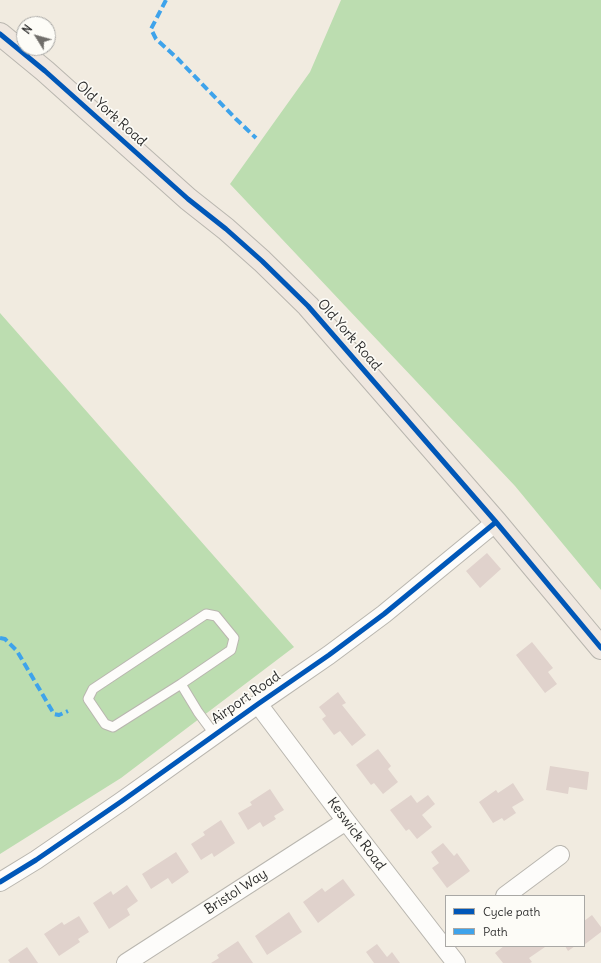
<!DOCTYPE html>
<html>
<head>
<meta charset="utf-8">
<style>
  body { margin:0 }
  #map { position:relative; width:601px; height:963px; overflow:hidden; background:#f1ebe0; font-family:Delius,sans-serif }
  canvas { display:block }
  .legend { position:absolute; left:445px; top:895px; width:140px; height:52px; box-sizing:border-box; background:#fdfcf7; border:1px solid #a9a8a5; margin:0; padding:5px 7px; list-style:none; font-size:12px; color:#2b2b2b }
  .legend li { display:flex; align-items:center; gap:8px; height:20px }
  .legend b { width:20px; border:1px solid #a9a8a5 }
  .north { position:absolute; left:16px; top:16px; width:40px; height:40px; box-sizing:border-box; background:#fdfcf7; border:1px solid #a9a8a5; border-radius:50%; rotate:307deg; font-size:11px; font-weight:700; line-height:16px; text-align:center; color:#2b2b2b }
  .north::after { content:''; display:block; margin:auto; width:14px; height:18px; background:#706e6a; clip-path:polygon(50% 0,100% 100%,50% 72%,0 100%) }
</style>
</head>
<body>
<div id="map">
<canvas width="601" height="963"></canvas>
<ul class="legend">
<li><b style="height:5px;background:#0057b8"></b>Cycle path</li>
<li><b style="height:5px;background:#3ea3eb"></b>Path</li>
</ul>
<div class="north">N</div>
</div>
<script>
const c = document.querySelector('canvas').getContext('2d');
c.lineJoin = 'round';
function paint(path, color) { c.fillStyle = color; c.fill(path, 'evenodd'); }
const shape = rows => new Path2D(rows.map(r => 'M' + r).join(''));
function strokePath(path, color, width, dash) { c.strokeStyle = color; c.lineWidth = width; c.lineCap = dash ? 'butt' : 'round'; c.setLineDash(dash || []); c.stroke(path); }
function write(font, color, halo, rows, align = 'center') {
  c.font = font + ' Delius,sans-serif'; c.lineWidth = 3.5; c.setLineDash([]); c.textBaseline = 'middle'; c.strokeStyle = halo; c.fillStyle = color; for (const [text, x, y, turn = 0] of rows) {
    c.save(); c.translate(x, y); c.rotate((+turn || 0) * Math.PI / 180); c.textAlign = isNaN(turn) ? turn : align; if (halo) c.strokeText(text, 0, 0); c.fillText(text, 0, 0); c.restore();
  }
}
paint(shape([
  [341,0,601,0,601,590,515,486,230,184,310,72],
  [0,313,294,647,121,778,0,854]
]), '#bcddb0');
paint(shape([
  [487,553,501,569,480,588,466,571],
  [532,642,553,668,548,672,557,684,545,693,516,655],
  [338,692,346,703,342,705,366,735,352,746,340,731,334,735,322,719,326,716,319,707],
  [378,749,391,766,388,769,398,782,383,794,374,783,371,785,356,765],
  [550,766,589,772,587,790,569,787,568,794,546,790],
  [513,783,524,800,512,807,516,813,504,821,502,818,493,823,479,802,496,790,498,793],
  [270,789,284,810,274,816,276,819,263,827,260,822,248,830,238,813,252,805,250,802],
  [411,795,417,803,428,795,435,804,422,815,432,827,417,839,409,829,406,831,390,810],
  [221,820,235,843,214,857,212,853,201,860,191,844,205,835,203,832],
  [443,843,454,856,457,853,470,871,447,888,432,868,439,863,431,852],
  [176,852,189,872,172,884,168,878,151,889,142,874],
  [343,879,355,895,318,923,303,902,322,888,325,892],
  [127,885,138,901,127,909,130,915,109,929,93,903,111,891,113,895],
  [289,912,302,932,267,955,255,936],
  [592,915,601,927,601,932,584,945,584,921],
  [79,916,89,932,78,939,80,942,59,956,44,934,62,922,64,925],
  [238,941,253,963,211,963,219,958,217,955],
  [377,944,387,957,392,952,400,963,374,963,366,952],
  [504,946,544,946,545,947,529,958,532,962,530,963,503,963,495,953],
  [565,946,575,946,568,951],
  [27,947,38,963,10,963,8,960]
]), '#e0d2cc');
const service = shape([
  [181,684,231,650,234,638,216,616,206,614,93,689,88,699,105,724,113,727,181,684,198,712,215,735]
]);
const minor = shape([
  [258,704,346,821,456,963],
  [0,882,36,860,122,801,258,704,329,655,384,614,496,522],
  [505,896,560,855],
  [126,963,346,821]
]);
const primary = shape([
  [0,34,45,71,188,199,226,229,262,261,308,306,496,522,601,648]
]);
strokePath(service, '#b9b6af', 11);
strokePath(minor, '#b9b6af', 20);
strokePath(primary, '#b9b6af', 24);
strokePath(service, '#fdfcfa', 9);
strokePath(minor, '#fdfcfa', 18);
strokePath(primary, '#efe7df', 22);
strokePath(shape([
  [166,0,151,29,156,39,177,58,236,119,256,138],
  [0,638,5,639,17,651,54,714,59,715,68,711]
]), '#3ea3eb', 4, [8, 4]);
strokePath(shape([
  [0,34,45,71,188,199,226,229,262,261,308,306,496,522,601,648],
  [0,882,36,860,122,801,258,704,329,655,384,614,496,522]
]), '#0057b8', 5);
write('14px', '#2b2b2b', '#fdfcf7', [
  ["Old York Road",111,114,42],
  ["Old York Road",349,335,49],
  ["Airport Road",246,698,-35],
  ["Keswick Road",356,834,53],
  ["Bristol Way",236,892,-33]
]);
</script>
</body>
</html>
